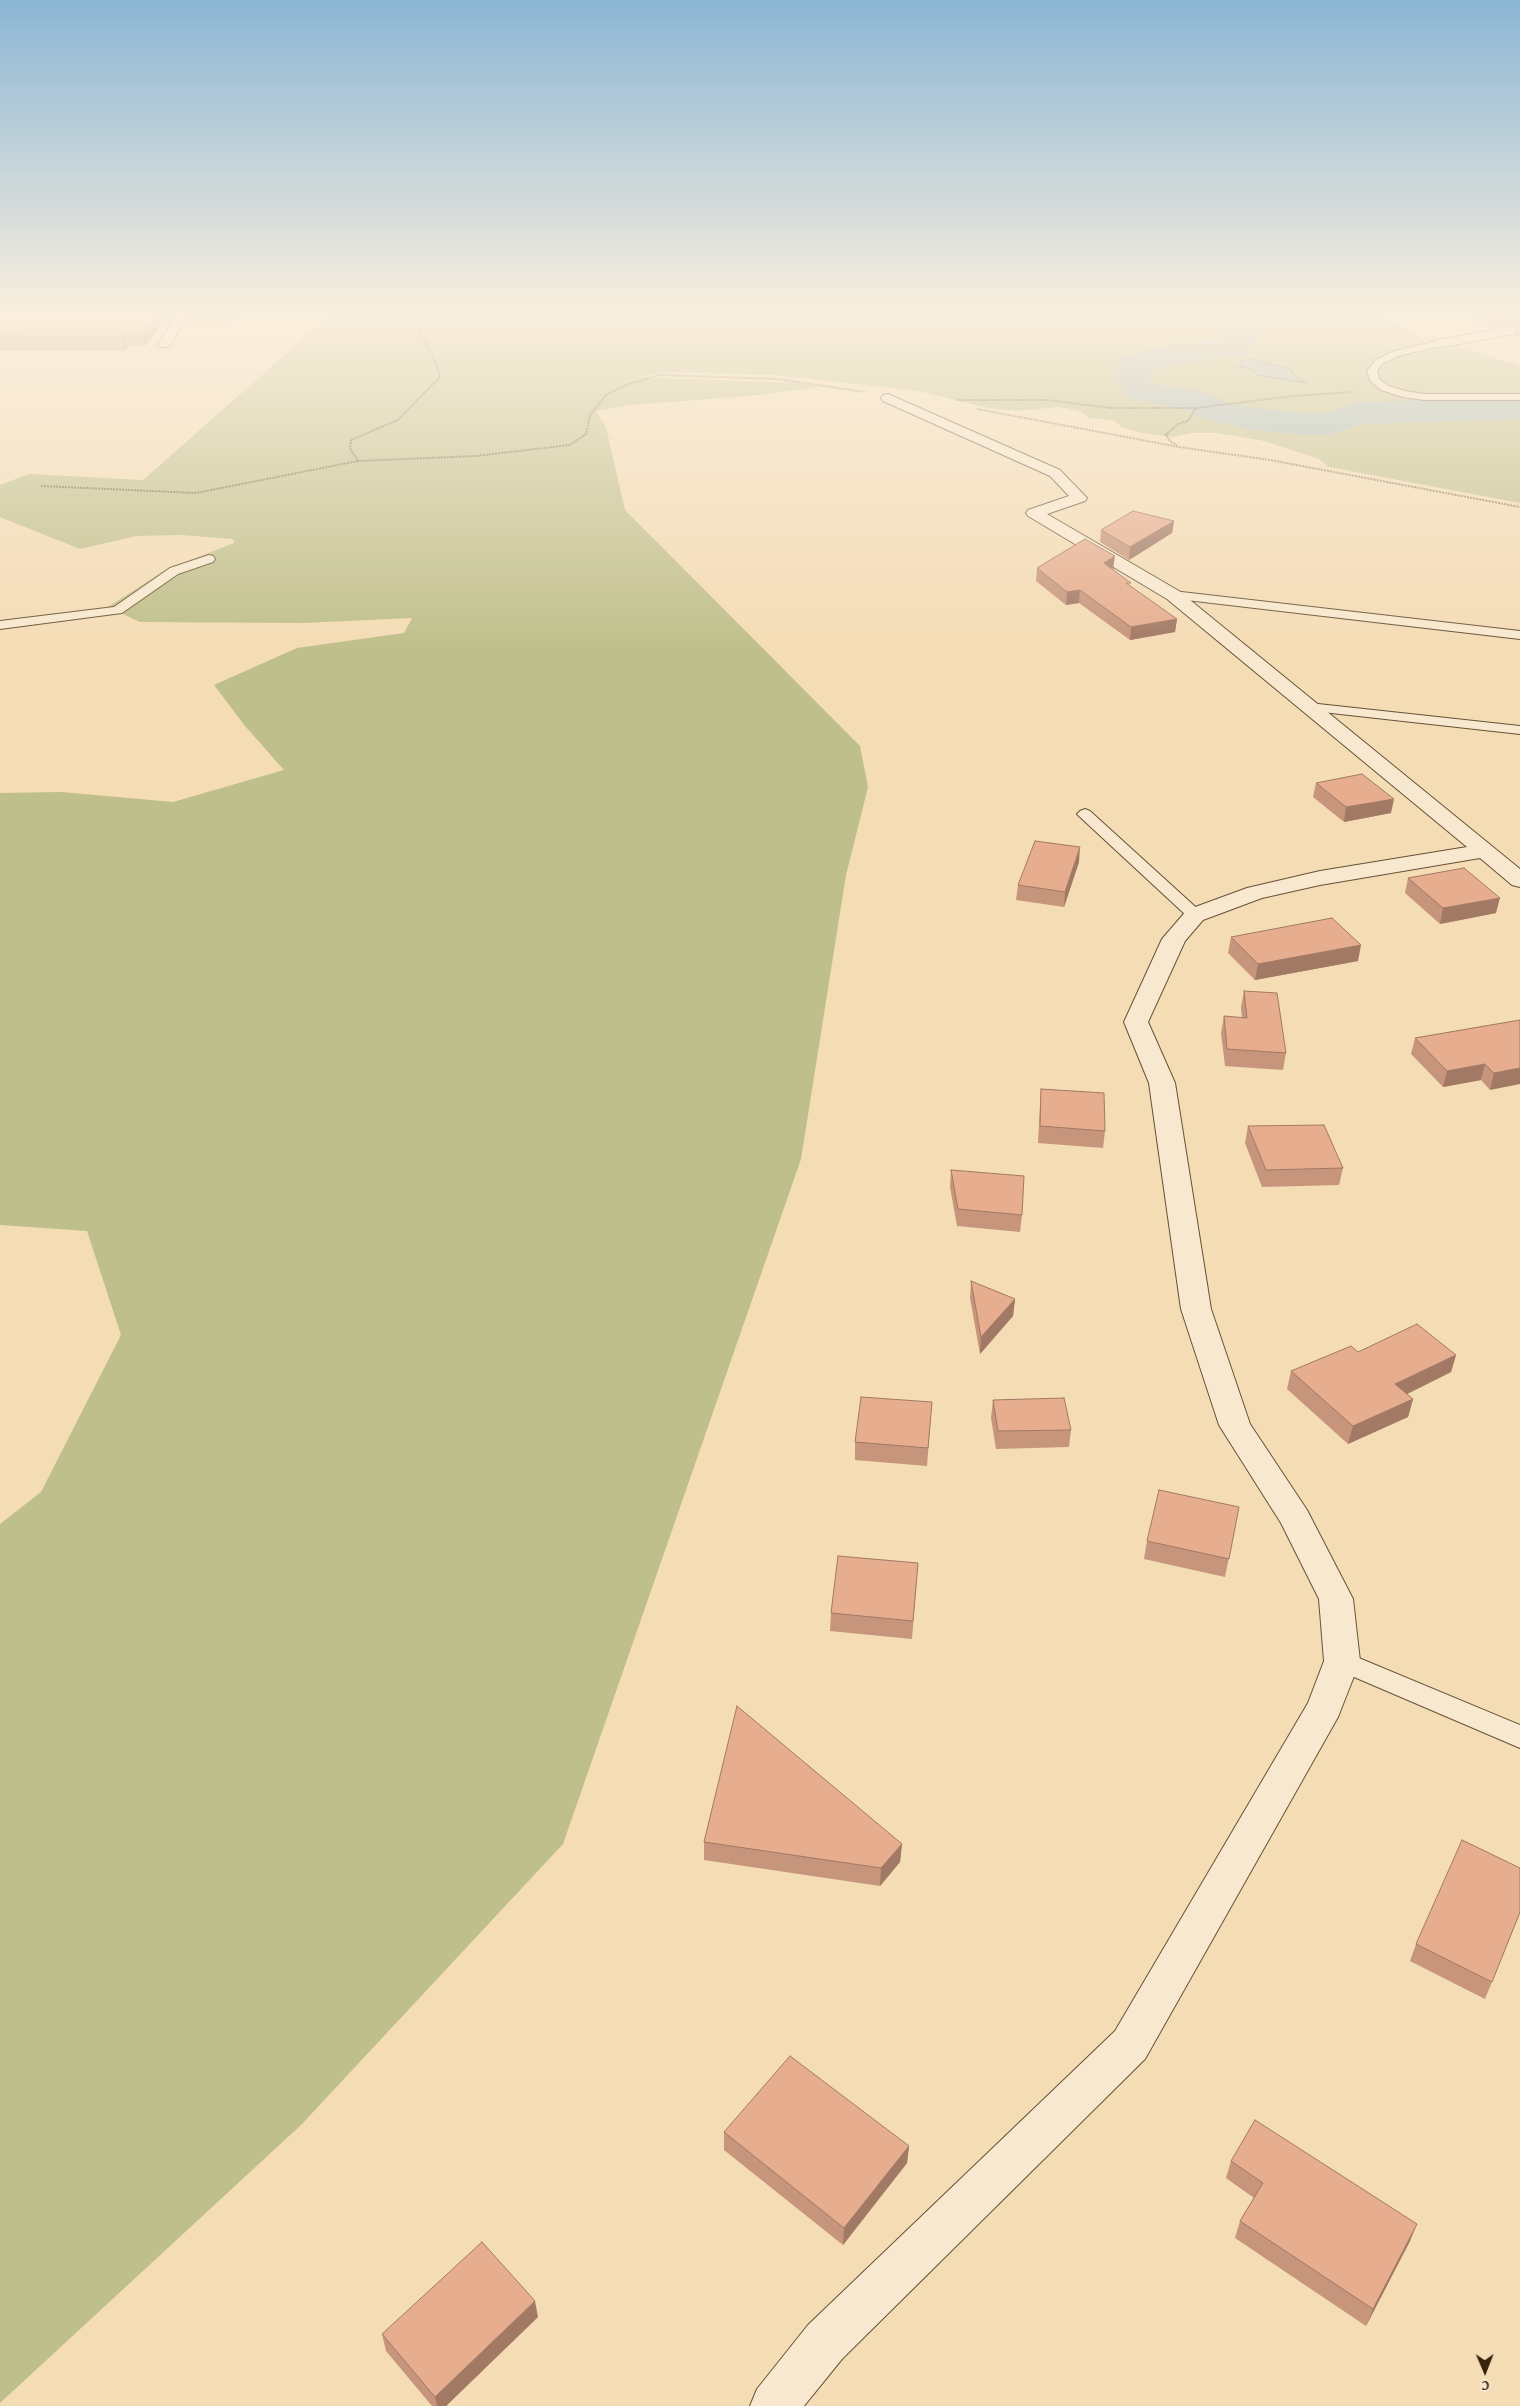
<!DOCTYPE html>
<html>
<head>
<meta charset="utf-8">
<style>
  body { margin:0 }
  #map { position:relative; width:1520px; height:2406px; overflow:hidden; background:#f4dcb5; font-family:"Gentium Book Plus",serif }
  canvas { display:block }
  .north { position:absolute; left:1460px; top:2346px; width:50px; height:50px; -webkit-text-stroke:4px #f8e8cf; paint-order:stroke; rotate:179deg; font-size:14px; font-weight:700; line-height:20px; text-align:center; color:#37240c }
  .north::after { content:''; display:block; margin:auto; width:18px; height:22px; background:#37240c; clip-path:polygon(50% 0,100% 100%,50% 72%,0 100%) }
</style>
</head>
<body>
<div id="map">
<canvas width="1520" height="2406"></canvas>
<div class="north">С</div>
</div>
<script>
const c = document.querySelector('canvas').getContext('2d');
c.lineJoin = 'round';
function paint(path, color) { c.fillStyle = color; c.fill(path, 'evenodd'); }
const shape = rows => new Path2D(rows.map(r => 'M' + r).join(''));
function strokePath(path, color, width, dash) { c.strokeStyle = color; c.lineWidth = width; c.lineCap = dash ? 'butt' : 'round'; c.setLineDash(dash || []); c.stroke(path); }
paint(shape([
  [330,315,1385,315,1421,338,1434,338,1520,366,1520,503,1329,467,1319,459,1264,441,1217,433,1192,433,1172,437,1141,433,1122,427,1112,420,1089,418,1080,411,1060,407,1017,411,988,408,919,391,773,375,670,372,635,377,798,383,819,387,760,395,631,405,596,411,606,427,625,510,860,746,868,787,846,875,801,1159,563,1844,301,2125,0,2403,0,1524,41,1492,121,1335,87,1231,0,1225,0,793,61,792,173,802,284,770,245,726,214,685,297,648,404,633,412,618,303,623,140,622,108,607,167,569,234,543,233,539,182,535,136,536,80,549,0,517,0,485,29,474,143,480],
  [1243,361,1260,361,1303,380,1257,375,1252,369,1240,367]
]), '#bfbf8b');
const water = shape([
  [1249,359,1287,368,1292,371,1295,377,1307,383,1257,375,1252,369,1239,367,1243,361,1249,359]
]);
paint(water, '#a1b9b9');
strokePath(water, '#777d74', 1);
paint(shape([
  [1209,315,1246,315,1258,337,1246,355,1172,364,1152,369,1150,380,1153,383,1206,393,1229,403,1253,408,1310,413,1328,412,1360,402,1520,397,1520,419,1364,424,1332,434,1310,435,1253,430,1205,419,1184,410,1129,398,1116,380,1119,363,1124,356,1172,344,1224,339,1225,337,1222,328,1209,315]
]), '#a1b9b9');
const service = shape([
  [1437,341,1440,342,1440,346,1398,356,1382,364,1377,371,1380,380,1389,386,1405,391,1424,394,1520,394,1520,400,1424,400,1403,397,1381,390,1370,381,1367,371,1376,360,1392,352,1437,341],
  [209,555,213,556,215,559,213,562,178,574,122,613,0,629,0,621,114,607,170,568,209,555],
  [1173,591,1520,631,1520,639,1169,598,1167,595,1173,591],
  [1309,703,1520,726,1520,734,1304,710,1302,707,1304,704,1309,703],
  [1085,809,1090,811,1201,912,1203,915,1201,918,1189,918,1080,817,1077,814,1080,811,1085,809],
  [1342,1651,1520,1725,1520,1748,1333,1668,1329,1661,1333,1654,1342,1651]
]);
const minor = shape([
  [177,315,189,315,169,347,159,347,158,344,177,315],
  [1520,325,1520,333,1437,348,1431,344,1437,340,1520,325],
  [888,394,1060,470,1087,498,1085,501,1047,514,1179,591,1520,869,1520,887,1512,885,1480,858,1320,885,1262,898,1203,920,1185,941,1148,1022,1175,1083,1211,1309,1250,1424,1307,1510,1353,1599,1360,1661,1338,1717,1145,2059,842,2359,804,2406,750,2406,757,2389,808,2325,1115,2031,1308,1703,1324,1661,1319,1599,1281,1523,1219,1425,1181,1309,1149,1083,1124,1022,1162,939,1187,910,1247,888,1320,871,1467,847,1167,599,1028,516,1026,513,1028,510,1069,496,1050,476,883,401,881,398,883,395,888,394]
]);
strokePath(service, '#665236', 2);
strokePath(minor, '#665236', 2);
strokePath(shape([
  [956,400,1046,400,1111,408,1196,408,1293,396,1353,392],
  [977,409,1179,447,1270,460,1520,507],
  [1177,445,1170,441,1166,435,1178,424,1188,421,1196,408],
  [358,461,350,449,351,440,398,420,440,377,434,358,411,315],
  [41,486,196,493,358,461,476,456,570,445,586,434,590,415,606,395,626,385,659,375,777,379,865,392]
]), '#37240c', 2, [0.5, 1]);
paint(service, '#f8e8cf');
paint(minor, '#f8e8cf');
paint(shape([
  [0,315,176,315,167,327,160,327,145,346,128,346,124,351,0,351],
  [182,315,239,315,230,327,184,327],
  [1471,315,1520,315,1490,328,1470,322],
  [1520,325,1520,339,1513,336,1515,326],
  [1174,521,1172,533,1129,560,1100,542,1101,530],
  [1037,568,1113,569,1130,586,1177,619,1175,632,1130,640,1079,603,1066,605,1036,581],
  [1316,783,1391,813,1344,822,1313,797],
  [1079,862,1064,907,1016,900,1018,885],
  [1408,878,1496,913,1440,924,1405,893],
  [1231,937,1358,961,1255,980,1228,953],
  [1244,991,1286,1053,1283,1070,1225,1066,1221,1033,1224,1016,1242,1018,1241,1007],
  [1520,1020,1490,1090,1481,1080,1443,1087,1411,1054,1415,1038],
  [1041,1089,1105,1131,1103,1148,1038,1143,1040,1105],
  [1248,1126,1343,1168,1339,1185,1262,1187,1245,1143],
  [951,1170,1022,1215,1020,1232,957,1226,950,1187],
  [971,1281,1015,1299,1013,1316,980,1354,970,1298],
  [1358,1352,1456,1355,1451,1372,1407,1394,1413,1399,1408,1417,1348,1444,1287,1389,1291,1371],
  [993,1400,1071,1430,1069,1447,996,1449,991,1418],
  [932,1402,927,1466,855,1460,855,1442],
  [1239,1507,1225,1577,1144,1559,1147,1541],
  [918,1563,912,1639,830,1631,831,1613],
  [704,1842,902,1844,900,1862,880,1886,704,1860],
  [1520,1913,1485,1999,1410,1961,1416,1944],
  [724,2132,909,2146,907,2163,843,2245,724,2150],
  [1231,2161,1410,2241,1366,2326,1235,2238,1240,2221,1254,2198,1226,2178],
  [538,2317,446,2406,432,2406,386,2351,382,2334]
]), '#c6957b');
paint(shape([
  [156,315,158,315,160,327,145,346,143,332],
  [165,315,176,315,167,327],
  [228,315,239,315,230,327],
  [1511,315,1520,315,1520,324,1490,328,1492,318],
  [126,332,128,346,124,351,122,337],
  [1174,521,1172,533,1129,560,1130,547],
  [1115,556,1113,569,1103,576,1104,563],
  [1080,590,1079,603,1066,605,1067,592],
  [1177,619,1175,632,1130,640,1131,627],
  [1394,799,1391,813,1344,822,1346,807],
  [1080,847,1079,862,1064,907,1065,892],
  [1500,898,1496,913,1440,924,1443,908],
  [1361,945,1358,961,1255,980,1258,964],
  [1485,1064,1481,1080,1443,1087,1447,1071],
  [1520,1068,1520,1084,1490,1090,1494,1073],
  [1015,1299,1013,1316,980,1354,981,1337],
  [1456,1355,1451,1372,1391,1402,1395,1384],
  [1413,1399,1408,1417,1348,1444,1353,1426],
  [902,1844,900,1862,880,1886,881,1868],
  [909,2146,907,2163,843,2245,844,2228],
  [1417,2224,1410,2241,1366,2326,1373,2309],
  [535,2301,538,2317,446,2406,437,2406,435,2397]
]), '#a17964');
const building = shape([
  [0,315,156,315,143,332,126,332,122,337,0,336,0,315],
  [1484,315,1511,315,1492,318,1484,315],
  [1133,511,1174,521,1130,547,1101,530,1133,511],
  [1085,539,1115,556,1104,563,1131,583,1126,583,1177,619,1131,627,1080,590,1067,592,1037,568,1085,539],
  [1362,774,1394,799,1346,807,1316,783,1362,774],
  [1035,841,1080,847,1065,892,1018,885,1035,841],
  [1464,868,1500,898,1443,908,1408,878,1464,868],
  [1332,918,1361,945,1258,964,1231,937,1332,918],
  [1244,991,1277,993,1286,1053,1227,1049,1224,1016,1247,1018,1244,991],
  [1520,1020,1520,1068,1494,1073,1485,1064,1447,1071,1415,1038,1520,1020],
  [1041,1089,1104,1093,1105,1131,1040,1126,1041,1089],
  [1324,1125,1343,1168,1266,1170,1248,1126,1324,1125],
  [951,1170,1024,1176,1022,1215,958,1209,951,1170],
  [971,1281,1015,1299,981,1337,971,1281],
  [1417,1324,1456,1355,1395,1384,1413,1399,1353,1426,1291,1371,1351,1346,1358,1352,1417,1324],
  [861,1397,932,1402,928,1448,855,1442,861,1397],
  [1064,1398,1071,1430,998,1431,993,1400,1064,1398],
  [1159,1490,1239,1507,1229,1559,1147,1541,1159,1490],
  [838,1556,918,1563,913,1621,831,1613,838,1556],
  [737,1706,902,1844,881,1868,704,1842,737,1706],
  [1462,1840,1520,1868,1520,1912,1492,1982,1416,1944,1462,1840],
  [790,2056,909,2146,844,2228,724,2132,790,2056],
  [1255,2120,1417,2224,1373,2309,1240,2221,1263,2183,1231,2161,1255,2120],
  [482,2242,535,2301,435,2397,382,2334,482,2242]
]);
paint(building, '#e6ad8f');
strokePath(building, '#a17964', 1);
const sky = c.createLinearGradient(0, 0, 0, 652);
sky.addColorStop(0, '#8bb6d5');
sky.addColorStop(0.48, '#faefde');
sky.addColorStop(1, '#faefde00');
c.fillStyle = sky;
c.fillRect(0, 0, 1520, 652);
</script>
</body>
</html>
